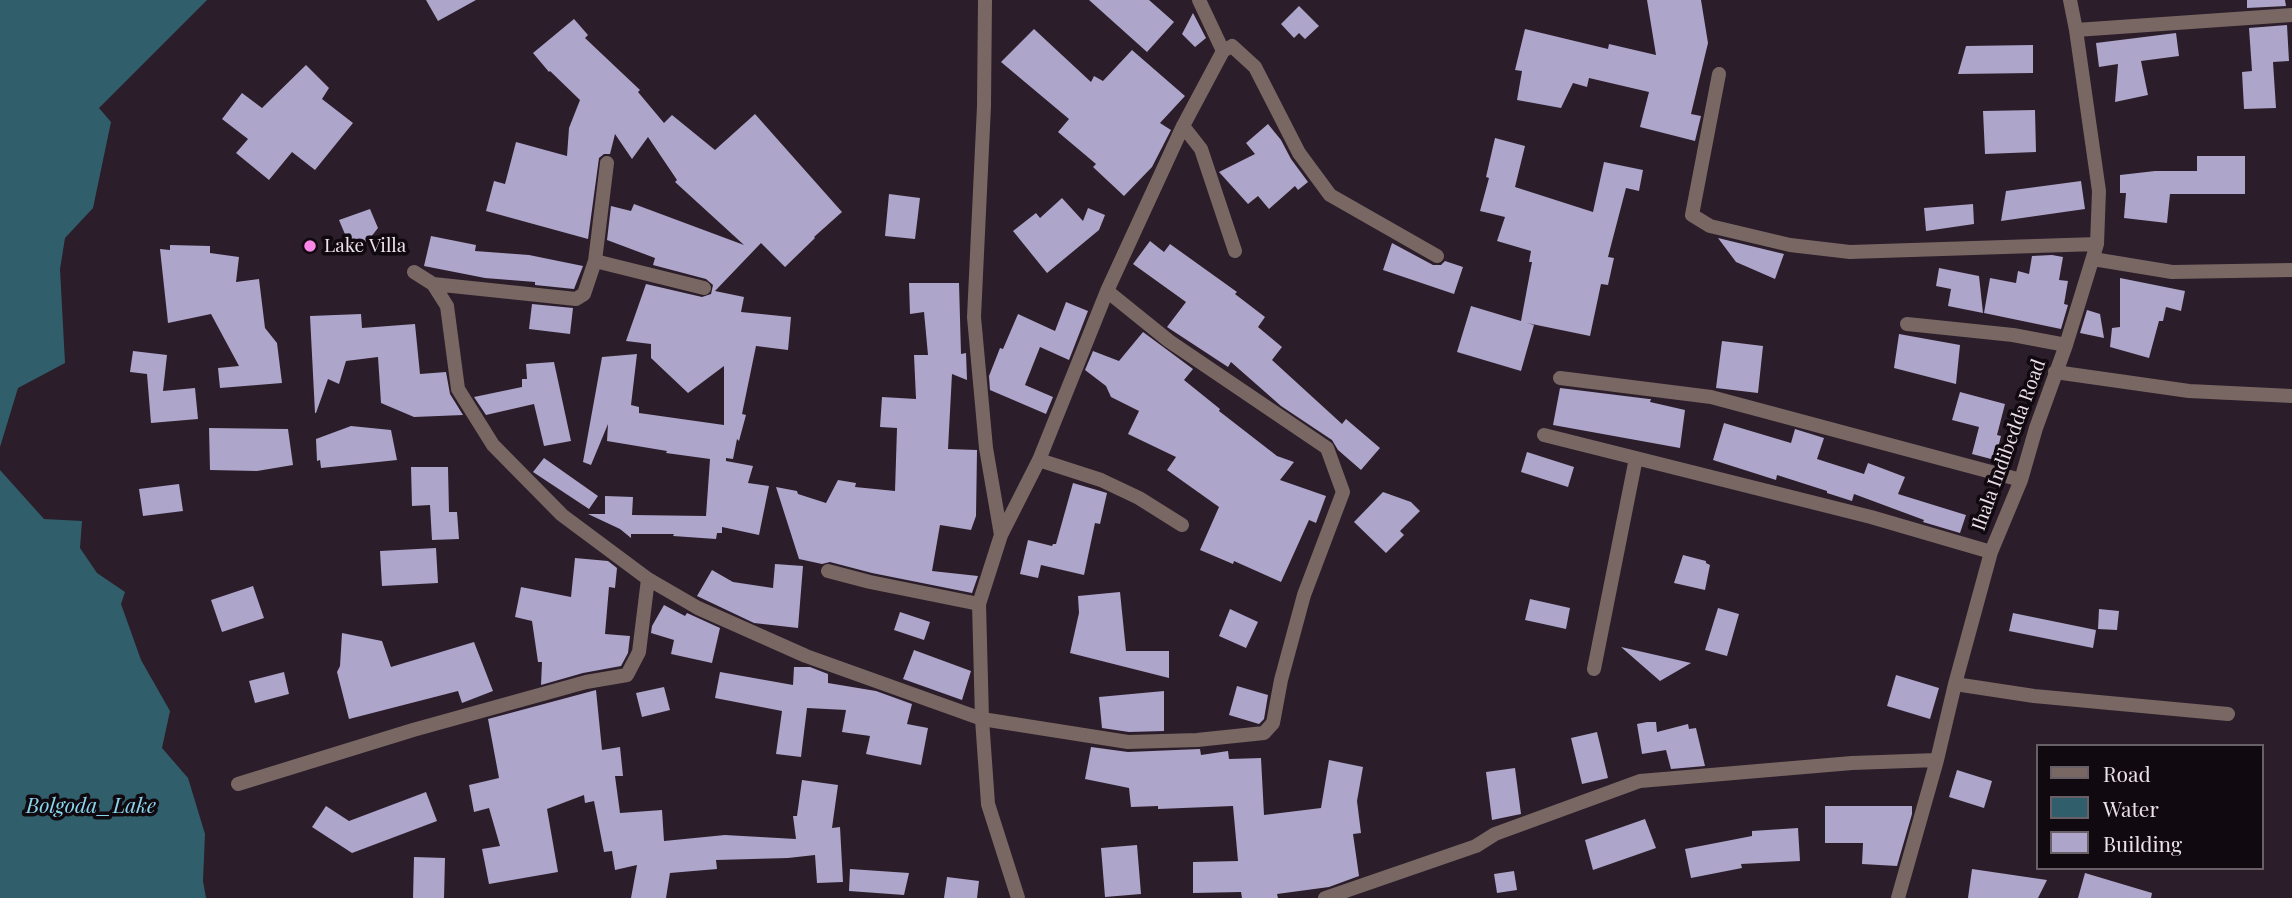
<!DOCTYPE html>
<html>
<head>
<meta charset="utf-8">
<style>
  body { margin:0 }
  #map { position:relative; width:2292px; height:898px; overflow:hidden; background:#2b1d2a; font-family:"Playfair Display",serif }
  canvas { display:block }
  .legend { position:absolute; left:2036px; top:744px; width:228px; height:126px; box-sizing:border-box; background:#10090f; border:2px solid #685f67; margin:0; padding:9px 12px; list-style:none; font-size:21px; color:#ece1ea }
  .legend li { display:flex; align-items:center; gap:14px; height:35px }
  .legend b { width:35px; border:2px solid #685f67 }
</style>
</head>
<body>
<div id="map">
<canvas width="2292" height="898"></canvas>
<ul class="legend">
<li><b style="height:9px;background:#796763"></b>Road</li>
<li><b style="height:19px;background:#315e6b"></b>Water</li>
<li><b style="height:19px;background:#ada5ca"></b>Building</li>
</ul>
</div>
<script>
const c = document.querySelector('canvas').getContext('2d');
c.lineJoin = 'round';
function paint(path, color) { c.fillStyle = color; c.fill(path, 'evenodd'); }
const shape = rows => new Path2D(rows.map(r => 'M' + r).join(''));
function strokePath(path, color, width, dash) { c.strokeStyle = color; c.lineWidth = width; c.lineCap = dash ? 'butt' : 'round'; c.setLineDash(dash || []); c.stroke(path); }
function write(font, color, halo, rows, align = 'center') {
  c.font = font + ' "Playfair Display",serif'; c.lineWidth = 7; c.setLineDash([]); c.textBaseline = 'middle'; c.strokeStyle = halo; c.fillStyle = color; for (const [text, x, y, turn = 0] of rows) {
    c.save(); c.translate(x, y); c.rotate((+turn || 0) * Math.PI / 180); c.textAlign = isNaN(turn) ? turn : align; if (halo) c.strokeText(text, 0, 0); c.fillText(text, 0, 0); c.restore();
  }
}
paint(shape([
  [0,0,207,0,99,108,111,122,93,208,65,238,60,269,65,363,18,388,0,447],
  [0,470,44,519,82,521,80,548,97,573,125,592,121,604,141,660,170,711,162,748,188,778,205,834,203,881,206,898,0,898]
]), '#315e6b');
paint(shape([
  [426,0,476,0,438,21],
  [1089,0,1149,0,1174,22,1147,52],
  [1647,0,1701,0,1708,43,1691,114,1701,116,1695,141,1640,127,1649,92,1589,78,1587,87,1573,83,1561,108,1517,100,1522,71,1515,70,1525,29,1608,49,1609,44,1656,55],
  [2247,0,2285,0,2286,6,2247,8],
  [1299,6,1319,26,1305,39,1299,33,1294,38,1281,24],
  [1193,13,1206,38,1195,47,1182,34],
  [574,19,588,35,585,38,640,90,638,92,664,123,672,115,715,150,755,114,842,212,814,237,815,238,785,267,761,243,715,291,744,297,741,312,791,317,788,350,756,346,742,414,746,415,739,441,737,439,733,459,726,458,726,461,753,466,748,483,769,486,759,535,722,527,722,533,717,533,716,539,673,536,674,534,631,534,631,538,620,529,588,514,605,514,605,496,633,497,632,515,706,516,710,459,666,453,667,451,607,441,608,424,591,465,583,462,602,357,637,354,631,405,639,407,639,413,724,425,724,366,688,393,651,358,651,344,626,341,646,284,702,297,711,294,713,285,706,279,653,265,655,258,607,240,611,206,631,211,634,204,744,245,675,182,677,180,648,137,632,159,615,134,610,154,604,154,599,158,588,239,486,211,494,181,505,184,516,142,567,156,569,128,580,100,550,71,549,72,533,53],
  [2287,25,2289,61,2273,62,2276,108,2244,109,2242,72,2252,71,2249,28],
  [1034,29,1091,82,1094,76,1103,81,1132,50,1185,96,1160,123,1171,130,1152,167,1124,196,1093,167,1096,164,1058,132,1069,119,1001,62],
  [2176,33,2179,56,2141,61,2148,95,2115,102,2118,64,2099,67,2096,43],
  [2033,45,2033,73,1958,74,1966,46],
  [306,65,329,88,322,99,353,123,315,170,292,152,269,180,236,153,248,139,222,119,242,93,262,108],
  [2035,110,2036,152,1985,154,1983,111],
  [1268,124,1281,140,1291,159,1308,182,1298,190,1295,186,1269,209,1258,196,1248,204,1219,172,1255,154,1246,143],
  [1495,138,1525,146,1515,187,1593,212,1604,162,1643,170,1639,191,1626,188,1608,257,1614,258,1608,285,1601,284,1590,336,1527,323,1534,325,1521,371,1457,352,1471,306,1521,321,1532,262,1529,262,1531,251,1497,241,1505,217,1480,211,1489,178,1486,177],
  [2197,156,2245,156,2245,194,2170,194,2167,223,2124,218,2126,193,2120,193,2120,175,2155,171,2197,171],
  [2081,181,2085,209,2001,221,2006,191],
  [889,194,920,198,915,239,885,236],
  [1062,198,1083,221,1088,208,1105,215,1099,230,1047,273,1013,231,1036,213,1040,218],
  [1973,204,1974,224,1926,231,1924,208],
  [370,209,378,228,367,242,347,239,339,220],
  [431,236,476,245,475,251,529,255,583,266,574,289,535,285,535,282,485,278,424,266],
  [1718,238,1784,254,1775,279,1736,262],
  [1150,241,1164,252,1170,244,1237,292,1235,294,1265,317,1258,327,1282,347,1272,360,1342,424,1346,419,1380,448,1361,470,1338,450,1332,440,1281,406,1231,362,1228,367,1167,327,1186,302,1133,264],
  [1392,243,1433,265,1441,265,1445,261,1463,267,1454,294,1383,270],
  [170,245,210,246,210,253,239,257,236,282,259,279,265,328,277,343,282,383,220,388,218,368,239,366,211,314,168,323,160,249,170,250],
  [2052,255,2063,257,2059,280,2068,281,2064,304,2068,305,2061,329,1984,313,1990,278,2016,283,2018,271,2029,274,2032,256],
  [1939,268,1979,276,1983,313,1948,306,1951,289,1936,286],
  [2120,278,2185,291,2181,311,2166,307,2163,321,2159,321,2149,358,2110,347,2112,328,2120,327],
  [909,283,959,283,961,354,966,353,967,380,952,374,948,449,977,450,976,516,971,530,940,525,932,571,978,576,972,593,872,573,830,562,822,564,799,559,776,487,797,491,798,494,826,503,838,480,856,483,855,487,895,491,897,428,880,427,882,397,916,399,914,355,928,355,924,312,910,314],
  [1066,302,1088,311,1069,360,1040,347,1025,385,1053,397,1046,414,990,390,989,376,1000,348,1003,349,1018,314,1055,331],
  [532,304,573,308,570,334,529,329],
  [2087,310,2100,314,2104,338,2080,333],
  [361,314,362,328,415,324,420,374,446,372,450,394,463,415,414,417,381,403,378,357,346,361,339,384,328,379,316,413,315,413,310,316],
  [1143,332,1193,369,1184,380,1220,409,1219,411,1277,456,1294,462,1280,480,1326,496,1316,523,1309,520,1281,582,1234,561,1233,564,1200,550,1219,507,1167,470,1176,457,1128,434,1139,411,1111,397,1106,386,1085,370,1093,351,1119,361],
  [1899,334,1960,345,1956,384,1894,368],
  [1722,341,1763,346,1758,393,1716,388],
  [133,351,167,355,163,391,195,388,198,419,151,423,147,374,130,372],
  [554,362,571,441,544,446,534,404,486,415,474,397,522,387,522,379,527,379,526,364],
  [1560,388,1649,399,1651,399,1650,402,1685,410,1680,448,1553,425],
  [1960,392,2005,404,1997,435,2001,436,1995,460,1972,454,1979,427,1952,420],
  [1724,423,1791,443,1795,429,1824,438,1817,459,1864,474,1868,463,1905,477,1898,494,1966,515,1960,533,1923,522,1924,520,1854,494,1852,501,1827,493,1827,491,1777,475,1776,480,1713,460],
  [351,426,391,430,397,460,321,468,320,460,317,461,316,439],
  [209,428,288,429,293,465,257,471,210,470],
  [1527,452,1574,467,1568,487,1521,472],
  [544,458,598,496,589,509,533,472],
  [411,467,448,467,449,512,457,512,459,539,432,540,430,505,412,506],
  [1073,483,1107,493,1100,524,1095,523,1084,575,1041,565,1038,578,1020,574,1028,540,1052,546,1053,544,1056,544],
  [179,484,183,511,143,516,139,489],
  [1383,492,1411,502,1420,511,1400,531,1404,535,1386,553,1354,522],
  [436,548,438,583,382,586,380,551],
  [1683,555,1706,561,1706,563,1710,565,1705,590,1674,583],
  [575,558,608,561,617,568,615,588,609,587,605,634,630,636,628,653,621,666,583,673,541,685,542,662,538,662,532,621,515,617,521,587,571,597],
  [775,564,803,566,798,628,754,623,697,596,712,570,733,582,773,588],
  [253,586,264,618,222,632,211,600],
  [1120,592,1126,651,1169,651,1169,678,1070,653,1079,613,1078,596],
  [1530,599,1570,608,1566,629,1525,620],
  [664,605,685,616,687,613,720,628,712,663,671,654,674,640,651,633,652,626],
  [1718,608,1739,614,1727,656,1705,650],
  [1230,609,1258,622,1246,648,1219,636],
  [2099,609,2119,611,2117,630,2098,629],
  [900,612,930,622,924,640,894,630],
  [2013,613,2096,630,2093,648,2009,631],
  [342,633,382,641,391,667,474,642,493,691,462,703,458,691,349,719,337,672,340,666],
  [1621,647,1691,663,1660,681],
  [914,650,971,671,962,700,903,679],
  [794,667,810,667,828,674,828,683,876,691,912,704,907,724,928,728,921,765,866,754,870,736,842,732,846,710,807,708,801,757,776,754,782,711,715,698,720,672,793,685],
  [284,672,289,694,255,703,249,681],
  [1896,675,1939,688,1930,719,1887,706],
  [1237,686,1268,695,1264,719,1259,724,1229,715],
  [664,687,670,710,642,717,636,693],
  [596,690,602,750,620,747,623,776,615,776,620,813,662,810,664,841,725,835,796,839,793,816,797,816,802,780,838,785,832,828,840,827,843,882,817,883,815,855,788,858,716,860,717,869,670,873,666,898,631,898,637,865,615,870,612,851,604,852,594,801,585,803,584,795,547,809,558,872,489,884,482,849,500,846,489,808,474,812,469,785,499,778,488,719],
  [1164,691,1164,731,1129,732,1102,728,1099,697],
  [1647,722,1656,722,1657,732,1688,724,1689,729,1696,728,1705,766,1671,769,1666,750,1642,754,1637,724],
  [1597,732,1608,778,1582,784,1571,738],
  [1091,747,1128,752,1200,749,1201,755,1228,751,1229,759,1261,758,1264,815,1321,808,1329,760,1363,767,1357,801,1361,833,1353,834,1359,876,1329,887,1277,894,1278,898,1242,898,1241,892,1193,893,1193,862,1238,861,1233,806,1158,809,1158,806,1131,807,1129,788,1085,779],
  [1515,768,1521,814,1492,820,1486,772],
  [1957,770,1992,781,1984,808,1949,797],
  [426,792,437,821,352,853,312,827,326,806,349,821],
  [1825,806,1912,806,1912,814,1897,866,1862,864,1863,843,1825,843],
  [1645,819,1656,848,1593,870,1585,840],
  [1798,828,1800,861,1741,864,1742,868,1691,878,1685,849,1752,836,1752,831],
  [1137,845,1141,894,1105,897,1101,848],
  [414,857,445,858,444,898,413,898],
  [850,869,909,873,904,895,849,891],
  [1972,869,2047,880,2038,898,1968,898],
  [1514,871,1517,890,1497,893,1494,874],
  [2085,873,2152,893,2151,898,2078,898],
  [947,877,979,881,977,898,944,898]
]), '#ada5ca');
strokePath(shape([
  [1199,0,1223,51],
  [2076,30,2292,15],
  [1719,74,1692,215,1710,226,1790,245,1850,252,2097,244],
  [1183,126,1201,149,1235,251],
  [2093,259,2172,272,2292,270],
  [595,261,704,288],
  [414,272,433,284,447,306,458,389,493,445,562,515,648,579,698,608,806,656,982,719,1128,742,1197,740,1264,733,1273,723,1281,680,1304,595,1343,492,1327,448,1169,341,1107,291],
  [433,284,576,299,584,294,595,261,607,163],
  [1907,324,2013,335,2066,345],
  [2055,372,2189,391,2292,396],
  [1560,378,1711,397,2021,480],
  [1544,435,1871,517,1991,552],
  [1039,460,1101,480,1139,498,1182,525],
  [1001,535,1039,460,1107,291,1183,126,1223,51,1232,46,1255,67,1299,153,1330,195,1437,256],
  [828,571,870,582,979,604],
  [1594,669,1636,458],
  [1955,684,2034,696,2228,714],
  [982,719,979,604,1001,535,986,448,974,317,984,106,985,0],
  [238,784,413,730,586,682,627,675,639,652,648,579],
  [1325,898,1476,846,1495,834,1640,781,1852,763,1937,760],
  [1898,898,1937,760,1955,684,1991,552,2021,480,2036,428,2066,345,2097,244,2099,191,2076,30,2070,0]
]), '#796763', 14);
strokePath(shape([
  [982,719,988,804,1018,898]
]), '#796763', 14);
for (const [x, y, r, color] of [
  [310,246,7,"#fa87e7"]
]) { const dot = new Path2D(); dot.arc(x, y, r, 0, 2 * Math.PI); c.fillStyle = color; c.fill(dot); strokePath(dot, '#10090f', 2.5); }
write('19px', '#ece1ea', '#10090f', [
  ["Lake Villa",324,246]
], 'left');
write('19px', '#ece1ea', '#10090f', [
  ["Ihala Indibedda Road",2009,445,-70]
]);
write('italic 21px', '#88d6ee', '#10090f', [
  ["Bolgoda_Lake",91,806]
]);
</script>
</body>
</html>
